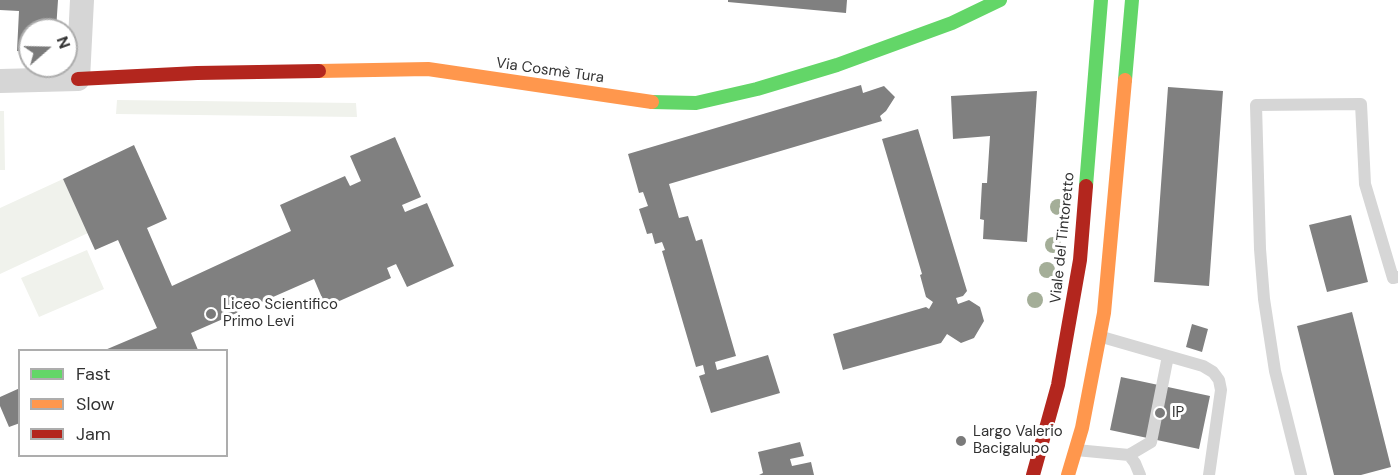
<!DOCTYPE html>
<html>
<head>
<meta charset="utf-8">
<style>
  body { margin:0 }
  #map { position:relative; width:1398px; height:475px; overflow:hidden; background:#fff; font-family:"DM Sans",sans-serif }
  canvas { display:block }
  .legend { position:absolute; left:18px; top:349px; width:210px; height:108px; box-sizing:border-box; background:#fff; border:2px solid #adadad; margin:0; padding:8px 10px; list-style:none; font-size:18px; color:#323232 }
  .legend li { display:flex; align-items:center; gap:12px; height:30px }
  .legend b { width:30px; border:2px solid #adadad }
  .north { position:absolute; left:18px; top:18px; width:60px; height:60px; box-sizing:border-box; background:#fff; border:2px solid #adadad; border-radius:50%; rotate:70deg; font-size:16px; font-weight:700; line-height:24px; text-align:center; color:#323232 }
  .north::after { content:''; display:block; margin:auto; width:21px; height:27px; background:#7a7a7a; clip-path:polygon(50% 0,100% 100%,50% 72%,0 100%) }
</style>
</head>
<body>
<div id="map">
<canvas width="1398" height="475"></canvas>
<ul class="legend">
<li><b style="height:8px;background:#63d668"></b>Fast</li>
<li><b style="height:8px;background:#ff974d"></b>Slow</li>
<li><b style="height:8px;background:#b3261e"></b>Jam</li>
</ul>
<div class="north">N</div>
</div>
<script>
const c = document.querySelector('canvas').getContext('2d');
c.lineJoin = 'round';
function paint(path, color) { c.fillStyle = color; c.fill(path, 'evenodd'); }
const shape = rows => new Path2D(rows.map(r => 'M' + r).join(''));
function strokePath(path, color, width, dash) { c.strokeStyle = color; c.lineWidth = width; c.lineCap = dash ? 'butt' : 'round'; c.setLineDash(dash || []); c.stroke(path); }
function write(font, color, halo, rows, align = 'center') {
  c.font = font + ' "DM Sans",sans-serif'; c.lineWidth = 6; c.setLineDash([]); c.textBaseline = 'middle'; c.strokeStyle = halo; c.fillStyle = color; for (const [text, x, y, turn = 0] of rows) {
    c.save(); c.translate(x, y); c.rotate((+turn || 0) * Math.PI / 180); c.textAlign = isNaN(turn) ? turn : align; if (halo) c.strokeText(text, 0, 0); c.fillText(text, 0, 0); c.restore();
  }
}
paint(shape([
  [117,100,356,103,357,117,116,114],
  [0,111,4,111,5,170,0,170],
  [63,179,88,233,0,274,0,208],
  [87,250,104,289,39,317,21,278]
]), '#f0f2ec');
paint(shape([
  [0,0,58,0,56,30,30,30,30,52,17,51,19,11,0,10],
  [728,0,847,0,846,13,728,2],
  [861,85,863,93,884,86,895,97,886,111,880,116,882,121,669,184,679,218,688,216,696,241,702,239,736,356,715,362,717,370,768,355,780,393,711,413,699,376,705,374,703,365,696,367,662,251,665,250,662,242,655,244,652,233,647,234,639,209,648,206,643,192,639,193,628,154],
  [1168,87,1223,91,1209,286,1154,282],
  [1037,91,1027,242,983,239,984,220,980,219,982,183,987,183,990,136,953,139,951,96],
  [918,129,967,291,963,296,956,298,958,304,969,300,980,307,984,321,974,338,961,343,947,334,941,343,843,370,833,334,926,307,929,309,933,302,926,297,920,275,922,274,882,139],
  [395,137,421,197,402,205,405,212,427,203,454,266,407,287,396,264,387,268,391,278,326,307,314,279,191,333,198,350,105,350,157,328,118,240,95,250,63,179,134,145,167,219,147,228,172,286,291,231,280,205,345,176,350,186,361,181,350,156],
  [1351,215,1368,282,1327,292,1309,225],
  [1352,312,1391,467,1361,475,1334,475,1297,326],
  [1192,324,1208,329,1202,352,1186,347],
  [1121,377,1210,396,1199,449,1110,430],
  [20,388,20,423,9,427,0,406,0,397],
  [800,442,804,456,790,459,792,466,811,462,814,475,759,475,763,473,758,452]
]), '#808080');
strokePath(shape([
  [1168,356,1203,366,1213,372,1219,380,1221,390,1209,475],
  [1076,450,1129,455,1151,442,1168,356,1102,337],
  [1129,455,1135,463,1140,475],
  [1301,475,1275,371,1264,299,1260,249,1256,105,1361,104,1365,184,1393,278,1398,277]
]), '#d6d6d6', 12);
strokePath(shape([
  [0,81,78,79,82,0]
]), '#d6d6d6', 24);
strokePath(shape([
  [1125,80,1132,0],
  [652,102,696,103,757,89,837,65,952,23,1000,0],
  [1086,186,1101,0]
]), '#63d668', 14);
strokePath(shape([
  [319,71,428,69,652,102],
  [1068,475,1082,428,1104,313,1125,80]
]), '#ff974d', 14);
strokePath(shape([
  [78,79,197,73,319,71],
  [1033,475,1058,385,1080,260,1086,186]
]), '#b3261e', 14);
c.fillStyle = '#a4ae98';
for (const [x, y] of [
  [1058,207],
  [1053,245],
  [1047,270],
  [1035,300]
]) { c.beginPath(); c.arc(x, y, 8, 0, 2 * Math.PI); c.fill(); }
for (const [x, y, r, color] of [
  [211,314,6,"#7a7a7a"],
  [1160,413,6,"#7a7a7a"],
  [961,441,6,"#7a7a7a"]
]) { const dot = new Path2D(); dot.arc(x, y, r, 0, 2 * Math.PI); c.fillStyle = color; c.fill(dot); strokePath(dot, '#fff', 2); }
write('15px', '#323232', '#fff', [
  ["Via Cosmè Tura",550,71,8],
  ["Viale del Tintoretto",1063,238,-84]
]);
write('15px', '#323232', '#fff', [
  ["Liceo Scientifico",223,305],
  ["Primo Levi",223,322],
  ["IP",1172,413],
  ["Largo Valerio",973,432],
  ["Bacigalupo",973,449]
], 'left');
</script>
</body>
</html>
